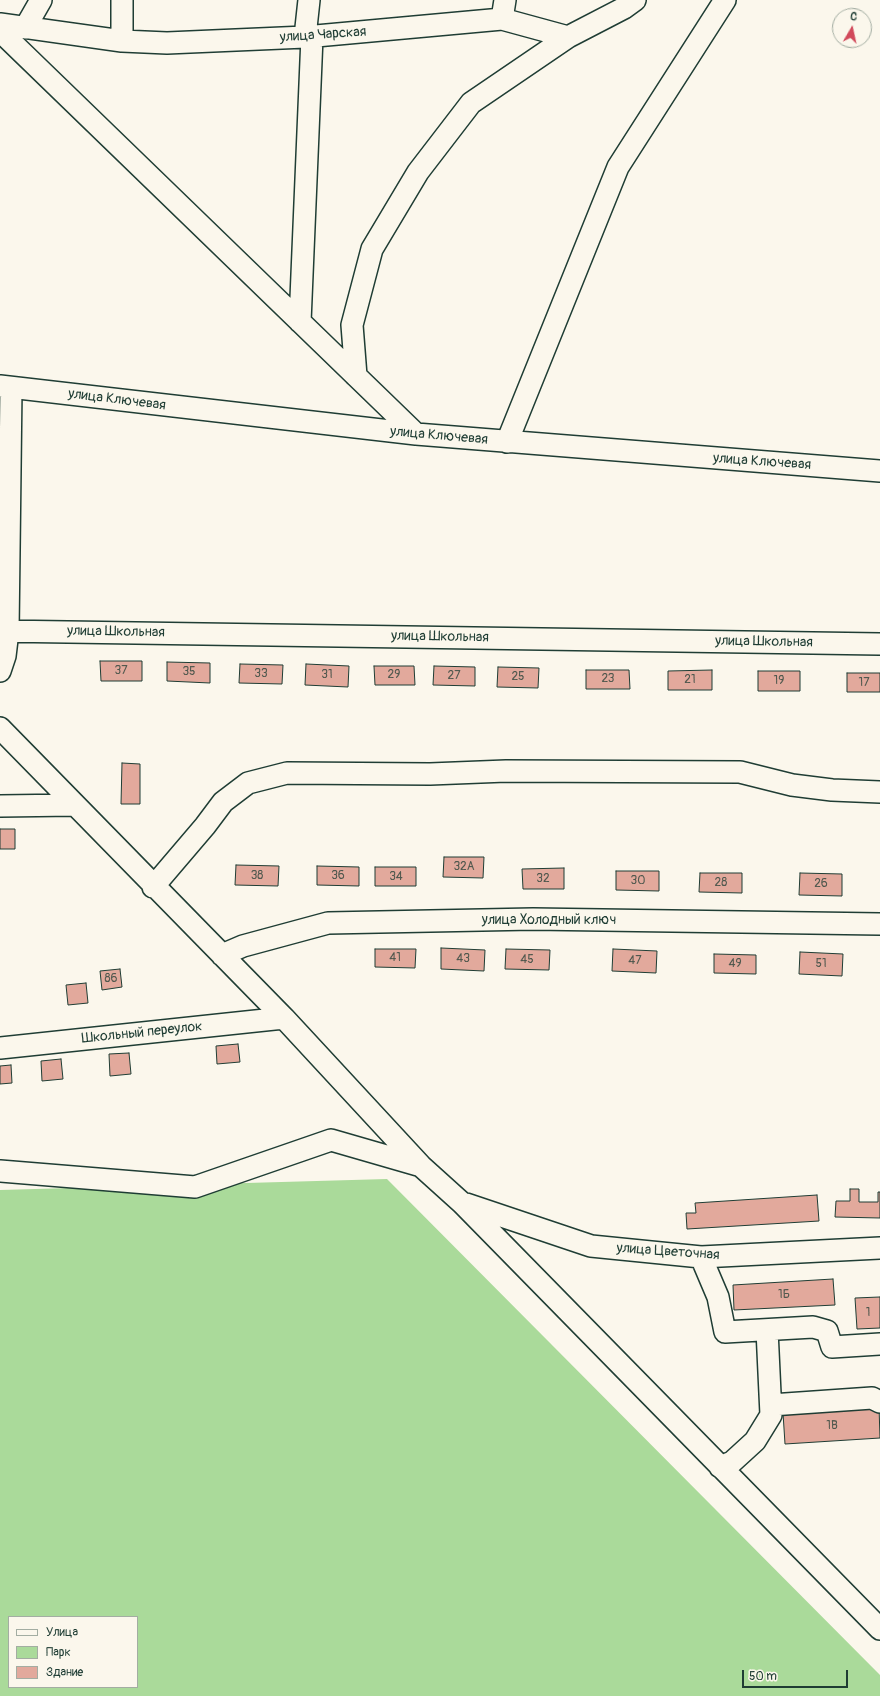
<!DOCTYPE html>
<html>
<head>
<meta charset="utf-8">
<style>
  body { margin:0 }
  #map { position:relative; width:880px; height:1696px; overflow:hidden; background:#fbf7ec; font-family:Pangolin,sans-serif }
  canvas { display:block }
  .legend { position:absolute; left:8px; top:1616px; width:130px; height:72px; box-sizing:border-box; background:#fbf7ec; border:1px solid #a3ada2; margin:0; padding:5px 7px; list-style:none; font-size:12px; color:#1f3d34 }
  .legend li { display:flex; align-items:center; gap:8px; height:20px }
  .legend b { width:20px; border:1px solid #a3ada2 }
  .north { position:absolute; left:832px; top:8px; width:40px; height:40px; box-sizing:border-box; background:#fbf7ec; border:1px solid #a3ada2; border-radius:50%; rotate:9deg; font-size:11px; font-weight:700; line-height:16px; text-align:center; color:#1f3d34 }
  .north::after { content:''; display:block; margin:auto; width:14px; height:18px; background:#d1495b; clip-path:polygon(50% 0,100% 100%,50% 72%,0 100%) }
  .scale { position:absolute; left:742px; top:1670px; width:106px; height:18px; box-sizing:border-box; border:2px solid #1f3d34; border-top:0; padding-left:5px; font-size:12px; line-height:14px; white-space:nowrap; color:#1f3d34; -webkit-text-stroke:3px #fbf7ec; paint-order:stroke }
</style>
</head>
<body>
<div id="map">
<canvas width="880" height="1696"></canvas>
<ul class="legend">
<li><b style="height:5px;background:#fbf7ec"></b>Улица</li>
<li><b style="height:11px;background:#aada9a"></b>Парк</li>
<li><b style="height:11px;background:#e2a99c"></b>Здание</li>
</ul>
<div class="north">С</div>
<div class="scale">50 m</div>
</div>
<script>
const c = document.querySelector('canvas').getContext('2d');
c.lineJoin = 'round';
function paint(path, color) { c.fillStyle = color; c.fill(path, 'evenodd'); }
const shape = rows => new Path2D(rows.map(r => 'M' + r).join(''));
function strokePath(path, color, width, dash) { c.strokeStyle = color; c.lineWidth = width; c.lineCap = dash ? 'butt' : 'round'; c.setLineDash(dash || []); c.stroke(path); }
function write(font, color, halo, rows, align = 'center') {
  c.font = font + ' Pangolin,sans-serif'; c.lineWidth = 3; c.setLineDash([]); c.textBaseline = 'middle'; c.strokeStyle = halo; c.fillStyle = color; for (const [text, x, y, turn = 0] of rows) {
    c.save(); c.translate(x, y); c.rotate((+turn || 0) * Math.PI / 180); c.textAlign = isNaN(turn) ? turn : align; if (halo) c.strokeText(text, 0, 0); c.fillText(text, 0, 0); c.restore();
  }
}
paint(shape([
  [387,1179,880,1675,880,1696,0,1696,0,1190],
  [9,1617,137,1617,137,1687,9,1687]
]), '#aada9a');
const building = shape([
  [100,661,142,661,142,681,101,681,100,661],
  [167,662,210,663,210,683,167,681,167,662],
  [240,664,283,665,282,684,239,683,240,664],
  [306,664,349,666,348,687,305,685,306,664],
  [374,666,414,666,415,685,375,685,374,666],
  [434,666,475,667,475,686,433,685,434,666],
  [498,667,539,668,538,688,497,687,498,667],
  [586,670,629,670,630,689,586,689,586,670],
  [712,670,712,690,668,690,668,671,712,670],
  [758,671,800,671,800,691,758,691,758,671],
  [847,673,880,673,880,692,847,692,847,673],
  [122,763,140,764,140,804,121,804,122,763],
  [0,829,15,829,15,849,0,849,0,829],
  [444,857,484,857,483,878,443,877,444,857],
  [236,865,279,866,278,886,235,885,236,865],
  [317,866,359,867,359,886,317,885,317,866],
  [375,867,416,867,416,886,375,886,375,867],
  [564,868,564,889,523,889,522,869,564,868],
  [616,871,659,871,659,891,616,890,616,871],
  [700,873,742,873,742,893,699,892,700,873],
  [800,873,842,874,842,896,799,895,800,873],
  [441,948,485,950,484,971,441,969,441,948],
  [375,949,416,949,415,968,375,967,375,949],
  [506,949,550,950,549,970,505,969,506,949],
  [613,949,657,951,656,973,612,971,613,949],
  [800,952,843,954,842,976,799,974,800,952],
  [714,954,756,955,756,974,714,973,714,954],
  [120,969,122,987,102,990,100,971,120,969],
  [86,983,88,1003,68,1005,66,985,86,983],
  [238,1044,240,1062,217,1064,216,1046,238,1044],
  [129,1053,131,1074,110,1076,109,1054,129,1053],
  [61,1059,63,1079,42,1081,41,1061,61,1059],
  [11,1065,12,1083,0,1084,0,1066,11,1065],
  [850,1189,859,1189,859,1202,878,1202,878,1192,880,1192,880,1218,835,1217,836,1201,850,1201,850,1189],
  [817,1195,819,1221,687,1229,686,1213,696,1213,695,1203,817,1195],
  [833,1279,835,1305,734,1310,733,1285,833,1279],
  [880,1297,880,1328,857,1329,855,1298,880,1297],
  [879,1406,880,1438,785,1444,783,1413,879,1406]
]);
paint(building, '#e2a99c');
strokePath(building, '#1f3d34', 1);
const minor = shape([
  [122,0,122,41],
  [502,19,505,0],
  [0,24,122,41,167,43,305,37,502,19,568,37,624,8,635,0],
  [25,28,41,0],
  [0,31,416,434],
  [305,37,309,0],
  [300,322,312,37],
  [356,376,352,325,372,249,418,172,471,103,568,37],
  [0,386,416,434,880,471],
  [507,442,618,167,725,0],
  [0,631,880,644],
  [0,671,5,656,8,631,11,388],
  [0,728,284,1018,421,1166,462,1203,880,1629],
  [0,806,74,805],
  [153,887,205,826,223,802,248,783,287,773,430,774,506,771,740,772,792,785,832,790,880,792],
  [222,955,243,946,328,923,533,919,880,924],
  [0,1048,284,1018],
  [0,1171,195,1187,331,1140,421,1166],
  [466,1204,591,1246,701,1257,880,1248],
  [701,1257,718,1297,725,1332,813,1327,827,1331,832,1347,880,1344],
  [771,1405,872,1398,880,1402],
  [720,1467,732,1462,755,1441,771,1415,767,1330]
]);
strokePath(minor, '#1f3d34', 24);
strokePath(minor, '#fbf7ec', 21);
write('12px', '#50584e', null, [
  ["37",121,671],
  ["35",189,672],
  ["33",261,674],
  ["31",327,675],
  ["29",394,675],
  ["27",454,676],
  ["25",518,677],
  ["23",608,679],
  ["21",690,680],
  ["19",779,681],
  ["17",864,683],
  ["32А",464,867],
  ["38",257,876],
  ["36",338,876],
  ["34",396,877],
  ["32",543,879],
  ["30",638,881],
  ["28",721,883],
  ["26",821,884],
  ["41",395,958],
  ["43",463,959],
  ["45",527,960],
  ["47",635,961],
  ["49",735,964],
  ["51",821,964],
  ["86",111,979],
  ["1Б",784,1295],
  ["1",868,1313],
  ["1В",832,1426]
]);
write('14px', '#1f3d34', '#fbf7ec', [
  ["улица Чарская",323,35,-4],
  ["улица Ключевая",117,400,7],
  ["улица Ключевая",439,436,5],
  ["улица Ключевая",762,462,4],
  ["улица Школьная",116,632,1],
  ["улица Школьная",440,637,1],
  ["улица Школьная",764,642,1],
  ["улица Холодный ключ",549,920],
  ["Школьный переулок",142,1033,-6],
  ["улица Цветочная",668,1252,4]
]);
</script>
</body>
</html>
